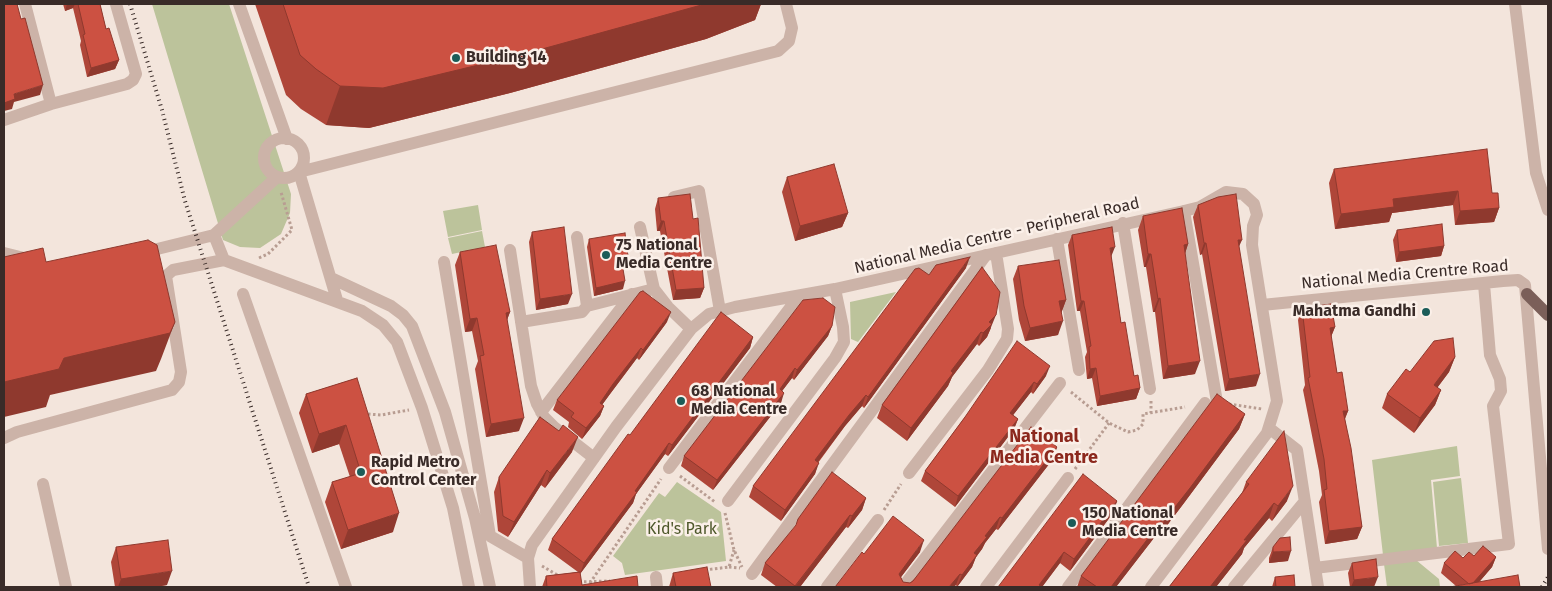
<!DOCTYPE html>
<html>
<head>
<meta charset="utf-8">
<style>
  body { margin:0 }
  #map { position:relative; width:1552px; height:591px; overflow:hidden; background:#f3e5dc; font-family:"Fira Sans",sans-serif }
  canvas { display:block }
  .frame { position:absolute; inset:0; border:5px solid #392b28; pointer-events:none }
</style>
</head>
<body>
<div id="map">
<canvas width="1552" height="591"></canvas>
<div class="frame"></div>
</div>
<script>
const c = document.querySelector('canvas').getContext('2d');
c.lineJoin = 'round';
function paint(path, color) { c.fillStyle = color; c.fill(path, 'evenodd'); }
const shape = rows => new Path2D(rows.map(r => 'M' + r).join(''));
function strokePath(path, color, width, dash) { c.strokeStyle = color; c.lineWidth = width; c.lineCap = dash ? 'butt' : 'round'; c.setLineDash(dash || []); c.stroke(path); }
function write(font, color, halo, rows, align = 'center') {
  c.font = font + ' "Fira Sans",sans-serif'; c.lineWidth = 5; c.setLineDash([]); c.textBaseline = 'middle'; c.strokeStyle = halo; c.fillStyle = color; for (const [text, x, y, turn = 0] of rows) {
    c.save(); c.translate(x, y); c.rotate((+turn || 0) * Math.PI / 180); c.textAlign = isNaN(turn) ? turn : align; if (halo) c.strokeText(text, 0, 0); c.fillText(text, 0, 0); c.restore();
  }
}
paint(shape([
  [152,4,229,4,291,194,290,213,281,234,260,248,240,247,223,240],
  [478,205,482,230,448,237,443,211],
  [482,231,485,247,452,254,448,238],
  [896,292,858,342,851,339,850,302],
  [1457,446,1460,476,1431,480,1437,548,1383,555,1372,460],
  [1461,478,1468,543,1439,546,1433,482],
  [677,482,721,512,726,561,625,575,622,563,613,556,659,493,665,497],
  [1416,560,1439,579,1440,587,1387,587,1384,564]
]), '#bcc39b');
strokePath(shape([
  [259,258,268,254,292,230,281,192],
  [1071,392,1109,423,1128,432,1137,430,1143,424,1143,414,1185,407],
  [1151,401,1151,413],
  [1229,404,1262,409],
  [368,414,381,415,409,410],
  [1075,469,1109,423],
  [680,476,715,502],
  [884,510,901,484],
  [725,513,734,550,742,567],
  [542,566,559,576],
  [729,567,740,568],
  [705,570,729,567,734,550],
  [579,582,610,581],
  [590,583,661,479]
]), '#b89d92', 3, [2.5, 2.5]);
strokePath(shape([
  [25,4,51,104],
  [239,4,287,139],
  [1515,4,1536,173,1548,210],
  [4,120,51,104,127,84,133,80,136,74,116,4],
  '264 158a20 20 0 1 1 40 0a20 20 0 1 1-40 0Z',
  [674,197,699,191,720,311],
  [1184,211,1217,402],
  [1123,223,1150,389],
  [640,227,654,289,668,307,691,329],
  [214,235,224,260],
  [577,237,587,306],
  [1057,239,1079,370],
  [510,250,531,386,537,404,544,417,554,427,594,458],
  [4,253,28,259],
  [141,253,214,235,277,177],
  [444,262,490,536,528,558],
  [331,278,391,306,403,315,412,326,445,412,475,518,490,587],
  [243,294,346,587],
  [337,300,299,172,778,51,789,41,792,28,786,4],
  [1262,305,1503,281,1518,280,1525,285,1548,549],
  [521,322,582,312,587,306,654,289],
  [541,412,632,294],
  [1269,428,1297,450,1318,587],
  [4,438,17,432,172,390,179,382,181,372,166,276,173,270,224,260,362,311,383,325,397,342,422,408,453,508,469,587],
  [669,468,799,296],
  [909,473,988,370,1007,339,1008,329,996,253],
  [43,484,66,587],
  [728,501,835,358,844,342,843,327,835,289],
  [1315,568,1509,544,1493,406,1501,391,1500,379,1490,355,1484,284],
  [752,574,986,255],
  [656,577,657,587],
  [530,587,528,558,532,545,616,427,691,329,709,314,735,307,835,289,1184,211,1200,207,1226,192,1243,194,1254,204,1257,215,1253,226,1252,245,1277,401,1267,433,1151,587],
  [827,587,878,520],
  [903,587,1060,383],
  [986,587,1068,478],
  [1068,587,1205,403],
  [1234,587,1305,501]
]), '#ccb3a8', 12);
strokePath(shape([
  [1527,294,1548,315]
]), '#7b5f59', 12);
strokePath(shape([
  [130,4,162,110,185,201,309,587],
  [1542,587,1548,577]
]), '#392b28', 4, [1, 4]);
paint(shape([
  [63,4,100,4,106,29,119,60,115,69,87,77,80,45,81,41,73,8,65,11],
  [255,4,761,4,755,20,706,39,510,93,369,128,326,125,301,109,286,95],
  [1334,169,1492,193,1499,208,1494,222,1455,225,1453,205,1392,213,1389,222,1335,229,1329,183],
  [787,177,848,213,842,227,795,241,782,192],
  [658,198,693,219,704,288,700,298,673,300,660,231,657,231,655,209],
  [1198,205,1239,247,1256,386,1225,391,1202,254,1200,255,1193,217],
  [1143,216,1188,244,1185,253,1195,374,1163,379,1155,312,1153,312,1146,267,1144,267,1138,230],
  [1397,230,1444,246,1441,256,1396,262,1393,240],
  [532,232,568,304,536,310,529,242],
  [1072,235,1111,256,1121,323,1134,376,1140,388,1136,399,1097,406,1092,378,1087,379,1085,357,1087,352,1080,311,1077,311,1068,245],
  [589,239,628,256,626,263,622,264,623,289,594,296,587,247],
  [460,252,510,312,507,320,519,431,486,437,475,369,478,361,472,331,465,332,455,265],
  [1018,266,1066,300,1061,313,1058,335,1025,341,1019,320,1013,279],
  [982,267,991,328,987,337,979,346,977,344,952,377,948,386,907,441,877,418,882,405],
  [966,268,864,408,862,406,845,426,818,463,815,474,781,521,749,497,753,486,929,275],
  [1302,308,1335,327,1331,337,1337,373,1348,411,1345,419,1362,527,1357,539,1325,544,1319,502,1322,495,1319,471,1303,390,1305,385,1298,320],
  [667,322,639,360,637,358,610,394,602,405,604,406,600,416,582,439,568,427,569,422,553,410,557,400],
  [832,326,828,336,794,380,792,378,782,391,781,403,713,490,681,466,684,456],
  [753,337,750,348,668,456,665,454,636,494,633,503,580,574,582,585,638,587,542,587,546,576,578,572,548,550,552,539,630,435],
  [1455,357,1449,372,1437,388,1441,390,1435,405,1414,433,1382,408,1387,394,1410,372],
  [1046,376,1033,394,1031,392,1013,415,1018,419,1014,429,955,507,921,481,925,471,965,417],
  [357,378,393,532,341,549,325,502,332,482,350,477,339,444,312,453,299,413,306,394],
  [1245,414,1239,429,1184,503,1159,536,1157,534,1116,587,1077,587,1081,576],
  [1057,447,1053,459,998,530,996,529,985,543,982,549,976,557,972,567,957,587,956,585,835,587,864,554,920,552,901,577,903,582,910,583],
  [572,452,545,488,541,485,508,537,498,531,494,492,499,477],
  [1246,482,1287,501,1272,521,1269,518,1244,548,1242,554,1216,587,1169,587,1242,493],
  [866,498,862,510,848,528,846,527,800,587,777,587,761,575,765,563,796,526],
  [1117,501,1113,513,1070,571,1060,563,1042,587,998,587],
  [116,547,167,585,155,587,115,587,111,562],
  [1273,547,1288,561,1269,563,1269,558],
  [1474,556,1496,557,1492,567,1479,582,1456,586,1441,573,1444,563,1463,558],
  [1352,563,1374,587,1350,587,1348,573],
  [673,573,711,587,669,587],
  [1275,577,1295,587,1272,587]
]), '#af4639');
paint(shape([
  [67,4,75,4,73,8,65,11],
  [705,4,761,4,755,20,706,39,510,93,369,128,326,125,340,86],
  [119,60,115,69,87,77,91,68],
  [43,85,40,95,14,102,12,109,4,111,4,103,14,94],
  [1458,191,1453,205,1392,213,1389,222,1335,229,1341,214,1393,199],
  [1499,208,1494,222,1455,225,1460,211],
  [848,213,842,227,795,241,800,226],
  [661,221,664,221,660,231,657,231],
  [1238,240,1242,240,1237,251],
  [1204,243,1206,243,1202,254,1200,255],
  [1188,244,1184,257,1184,245],
  [1444,246,1441,256,1396,262,1399,252],
  [1115,247,1111,257,1110,248],
  [1148,254,1151,254,1146,267,1144,267],
  [628,256,626,263,619,264,621,257],
  [970,257,966,268,864,408,868,397],
  [625,281,623,289,594,296,596,288],
  [704,288,700,298,673,300,676,290],
  [572,294,568,304,536,310,540,299],
  [1160,298,1155,312,1153,312,1158,299],
  [1066,300,1061,314,1059,301],
  [1081,301,1084,301,1080,311,1077,311],
  [510,312,505,325,506,313],
  [671,312,667,322,639,360,643,350],
  [996,315,987,337,979,346,983,333,989,322],
  [477,318,472,331,465,332,470,319],
  [1063,321,1058,335,1025,341,1030,328],
  [175,322,161,359,156,371,50,395,46,407,4,417,4,382,64,358],
  [832,326,828,336,794,380,797,370],
  [1335,327,1330,339,1330,328],
  [981,332,977,344,952,377,948,386,907,441,911,428,951,371],
  [753,337,750,348,668,456,672,445],
  [641,348,637,358,610,394,596,413,600,403,613,384],
  [1455,357,1449,372,1428,400,1434,385],
  [1200,361,1195,374,1163,379,1168,366],
  [1050,366,1046,376,1033,394,1037,384],
  [795,368,792,378,776,399,780,389],
  [1096,368,1092,378,1087,379,1090,369],
  [1260,374,1256,386,1225,391,1229,379],
  [1034,382,1031,392,1007,423,1010,413],
  [1140,388,1136,399,1097,406,1100,396],
  [1441,390,1435,405,1414,433,1420,418],
  [784,393,781,403,713,490,717,480],
  [866,395,862,406,845,426,811,471,815,460,849,415],
  [604,406,600,416,582,439,586,428],
  [1343,411,1348,411,1343,423],
  [1245,414,1239,429,1184,503,1159,536,1164,521],
  [524,418,519,431,486,437,491,424],
  [1018,419,1014,429,955,507,958,496],
  [346,425,339,444,312,453,319,434],
  [578,437,572,452,545,488,550,473],
  [669,443,665,454,636,494,633,503,580,574,584,563],
  [1057,447,1053,459,998,530,1002,518],
  [819,463,815,474,781,521,785,510],
  [547,470,541,485,508,537,514,522],
  [1293,486,1287,501,1272,521,1278,506],
  [866,498,862,510,848,528,852,516],
  [1117,501,1113,513,1070,571,1074,559],
  [1274,503,1269,518,1244,548,1242,554,1216,587,1210,587,1244,540],
  [399,513,393,532,341,549,348,530],
  [850,515,846,527,800,587,795,587],
  [1000,517,996,529,985,543,982,549,976,557,972,567,957,587,962,575,974,553,985,536],
  [1162,520,1157,534,1116,587,1111,587],
  [1362,527,1357,539,1325,544,1329,531],
  [924,540,920,552,895,585,899,574],
  [1291,551,1288,561,1269,563,1273,552],
  [1064,552,1060,563,1042,587,1039,585],
  [1496,557,1492,567,1475,587,1471,585],
  [172,571,167,585,155,587,118,587,121,579],
  [960,574,956,585,954,587,949,587],
  [1378,577,1374,587,1351,587,1354,580]
]), '#8f392e');
const building = shape([
  [4,4,17,4,21,19,25,18,43,85,14,94,15,99,4,103,4,4],
  [78,4,100,4,106,29,109,28,119,60,91,68,83,35,85,34,78,4],
  [283,4,705,4,524,54,383,88,340,86,316,69,300,55,283,4],
  [1487,149,1492,193,1498,193,1499,208,1460,211,1458,191,1393,199,1394,207,1341,214,1334,169,1487,149],
  [834,164,848,213,800,226,787,177,834,164],
  [690,194,693,219,698,218,704,288,676,290,664,221,661,221,658,198,690,194],
  [1236,194,1242,240,1238,240,1260,374,1229,379,1206,243,1204,243,1198,205,1218,197,1236,194],
  [1182,208,1188,244,1184,245,1200,361,1168,366,1160,298,1158,299,1151,254,1148,254,1143,216,1182,208],
  [1442,224,1444,246,1399,252,1397,230,1442,224],
  [564,227,572,294,540,299,532,232,564,227],
  [1112,227,1115,247,1110,248,1121,323,1125,322,1134,376,1138,375,1140,388,1100,396,1096,368,1090,369,1089,347,1091,346,1084,301,1081,301,1072,235,1112,227],
  [625,233,628,256,621,257,625,281,596,288,589,239,625,233],
  [148,240,157,245,175,322,170,333,64,358,59,369,4,382,4,257,43,248,46,262,148,240],
  [496,245,510,312,506,313,524,418,491,424,480,356,484,355,477,318,470,319,460,252,496,245],
  [970,257,868,397,866,395,849,415,815,460,819,463,785,510,753,486,915,269,919,268,929,275,936,265,970,257],
  [1059,260,1066,300,1059,301,1063,321,1030,328,1024,306,1018,266,1059,260],
  [982,267,1000,292,996,315,989,322,992,324,983,333,981,332,951,371,953,373,911,428,882,405,982,267],
  [643,291,671,312,643,350,641,348,613,384,600,403,604,406,586,428,571,417,574,413,557,400,640,292,643,291],
  [823,298,835,307,832,326,797,370,795,368,780,389,784,393,717,480,684,456,803,300,823,298],
  [1331,304,1335,327,1330,328,1337,373,1342,372,1348,411,1343,411,1351,448,1362,527,1329,531,1324,490,1327,489,1324,459,1308,378,1310,377,1302,308,1331,304],
  [721,312,753,337,672,445,669,443,635,491,637,492,584,563,552,539,628,434,630,435,721,312],
  [1453,338,1455,357,1434,385,1441,390,1420,418,1387,394,1406,369,1410,372,1434,341,1453,338],
  [1017,341,1050,366,1037,384,1034,382,1010,413,1018,419,958,496,925,471,965,417,1017,341],
  [357,378,399,513,348,530,332,482,361,473,346,425,319,434,306,394,357,378],
  [1217,394,1245,414,1190,488,1164,521,1162,520,1111,587,1097,587,1081,576,1217,394],
  [540,417,559,431,563,425,578,437,550,473,547,470,514,522,503,516,499,477,540,417],
  [1031,427,1057,447,1002,518,1000,517,985,536,987,537,974,553,977,555,962,575,960,574,949,587,835,587,862,552,864,554,893,516,924,540,899,574,903,582,910,583,913,581,1031,427],
  [1284,431,1293,486,1278,506,1274,503,1244,540,1247,540,1210,587,1169,587,1249,484,1246,482,1284,431],
  [832,472,866,498,852,516,850,515,795,586,765,563,796,525,798,519,832,472],
  [1083,474,1117,501,1074,559,1064,552,1039,585,1042,587,998,587,1083,474],
  [1290,537,1291,551,1273,552,1273,547,1280,538,1290,537],
  [168,540,172,571,121,579,116,547,168,540],
  [1483,546,1496,557,1473,583,1469,584,1444,563,1455,551,1463,558,1469,552,1474,556,1483,546],
  [1376,559,1378,577,1354,580,1352,563,1376,559],
  [707,567,711,587,676,587,673,573,707,567],
  [580,572,582,585,637,576,638,587,547,587,546,576,580,572],
  [1294,575,1295,587,1276,587,1275,577,1294,575],
  [1518,575,1520,587,1450,587,1518,575]
]);
paint(building, '#cc5142');
strokePath(building, '#8f392e', 1);
for (const [x, y, r, color] of [
  [456,58,5,"#1b5c58"],
  [606,255,5,"#1b5c58"],
  [1426,312,5,"#1b5c58"],
  [681,401,5,"#1b5c58"],
  [361,472,5,"#1b5c58"],
  [1072,523,5,"#1b5c58"]
]) { const dot = new Path2D(); dot.arc(x, y, r, 0, 2 * Math.PI); c.fillStyle = color; c.fill(dot); strokePath(dot, '#fbf0e9', 2); }
write('bold 16px', '#392b28', '#fbf0e9', [
  ["Building 14",466,58],
  ["75 National",616,246],
  ["Media Centre",616,264],
  ["Mahatma Gandhi",1416,312,"right"],
  ["68 National",691,392],
  ["Media Centre",691,410],
  ["Rapid Metro",371,463],
  ["Control Center",371,481],
  ["150 National",1082,514],
  ["Media Centre",1082,532]
], 'left');
write('16px', '#392b28', '#fbf0e9', [
  ["National Media Centre - Peripheral Road",997,236,-13],
  ["National Media Crentre Road",1405,275,-5]
]);
write('16px', '#4e582b', '#fbf0e9', [
  ["Kid's Park",682,530]
]);
write('bold 18px', '#8c281d', '#fbf0e9', [
  ["National",1044,437],
  ["Media Centre",1044,458]
]);
</script>
</body>
</html>
